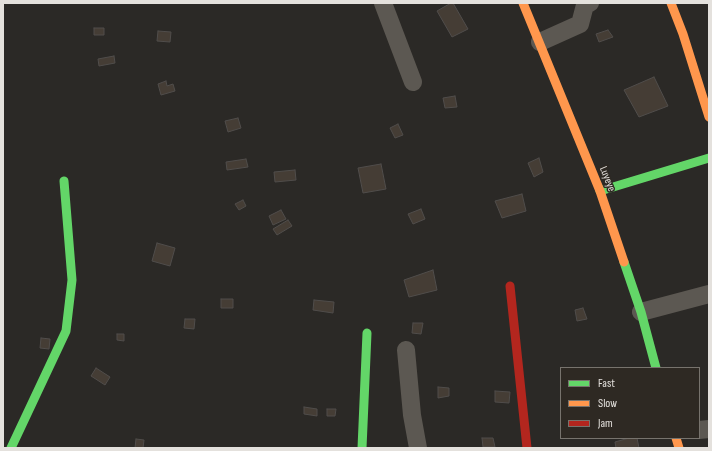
<!DOCTYPE html>
<html>
<head>
<meta charset="utf-8">
<style>
  body { margin:0 }
  #map { position:relative; width:712px; height:451px; overflow:hidden; background:#2b2926; font-family:"Sofia Sans Condensed",sans-serif }
  canvas { display:block }
  .frame { position:absolute; inset:0; border:4px solid #e4e1dd; pointer-events:none }
  .legend { position:absolute; left:560px; top:367px; width:140px; height:72px; box-sizing:border-box; background:#2e2923; border:1px solid #77736d; margin:0; padding:5px 7px; list-style:none; font-size:12px; color:#e4e1dd }
  .legend li { display:flex; align-items:center; gap:8px; height:20px }
  .legend b { width:20px; border:1px solid #77736d }
</style>
</head>
<body>
<div id="map">
<canvas width="712" height="451"></canvas>
<div class="frame"></div>
<ul class="legend">
<li><b style="height:5px;background:#63d668"></b>Fast</li>
<li><b style="height:5px;background:#ff974d"></b>Slow</li>
<li><b style="height:5px;background:#b3261e"></b>Jam</li>
</ul>
</div>
<script>
const c = document.querySelector('canvas').getContext('2d');
c.lineJoin = 'round';
function paint(path, color) { c.fillStyle = color; c.fill(path, 'evenodd'); }
const shape = rows => new Path2D(rows.map(r => 'M' + r).join(''));
function strokePath(path, color, width, dash) { c.strokeStyle = color; c.lineWidth = width; c.lineCap = dash ? 'butt' : 'round'; c.setLineDash(dash || []); c.stroke(path); }
function write(font, color, halo, rows, align = 'center') {
  c.font = font + ' "Sofia Sans Condensed",sans-serif'; c.lineWidth = 3; c.setLineDash([]); c.textBaseline = 'middle'; c.strokeStyle = halo; c.fillStyle = color; for (const [text, x, y, turn = 0] of rows) {
    c.save(); c.translate(x, y); c.rotate((+turn || 0) * Math.PI / 180); c.textAlign = isNaN(turn) ? turn : align; if (halo) c.strokeText(text, 0, 0); c.fillText(text, 0, 0); c.restore();
  }
}
const building = shape([
  [451,3,453,3,468,29,452,37,437,11,451,3],
  [94,28,104,28,104,35,94,35,94,28],
  [608,30,613,37,599,42,596,34,608,30],
  [158,31,171,32,170,42,157,41,158,31],
  [114,56,115,63,99,66,98,59,114,56],
  [654,77,668,106,639,117,624,90,654,77],
  [166,81,167,86,173,84,175,91,161,95,158,84,166,81],
  [455,96,457,107,445,108,443,98,455,96],
  [238,118,241,128,228,132,225,121,238,118],
  [398,124,403,135,395,138,390,128,398,124],
  [539,158,543,172,534,177,528,163,539,158],
  [246,159,248,167,227,170,226,162,246,159],
  [381,164,386,189,363,193,358,168,381,164],
  [295,170,296,180,275,182,274,172,295,170],
  [522,194,526,211,502,218,495,201,522,194],
  [243,200,246,206,239,210,235,204,243,200],
  [421,209,425,219,413,224,408,214,421,209],
  [281,210,286,219,273,225,269,216,281,210],
  [288,220,292,226,277,235,273,229,288,220],
  [157,243,175,248,170,266,152,261,157,243],
  [433,270,437,290,409,297,404,280,433,270],
  [221,299,233,299,233,308,221,308,221,299],
  [314,300,334,302,333,313,313,310,314,300],
  [583,308,587,319,577,321,575,310,583,308],
  [185,319,195,319,194,329,184,328,185,319],
  [413,323,423,323,421,334,412,333,413,323],
  [117,334,124,334,124,341,117,340,117,334],
  [41,338,50,339,49,349,40,348,41,338],
  [96,368,110,377,105,385,91,376,96,368],
  [438,387,449,388,449,396,438,398,438,387],
  [495,391,510,392,509,403,495,402,495,391],
  [304,407,317,409,317,416,304,414,304,407],
  [327,409,336,409,335,416,327,416,327,409],
  [482,438,493,438,495,447,483,447,482,438],
  [629,438,637,438,639,448,616,448,615,442,629,438],
  [136,439,144,440,143,448,135,448,136,439]
]);
paint(building, '#453d35');
strokePath(building, '#504d4b', 1);
strokePath(shape([
  [383,3,413,82],
  [540,42,580,24,585,5,590,3],
  [641,312,709,294],
  [406,350,412,415,418,448],
  [699,430,709,429]
]), '#5c5852', 18);
strokePath(shape([
  [600,191,709,158],
  [624,262,641,312,656,368],
  [11,448,66,331,72,280,64,181],
  [362,448,367,333]
]), '#63d668', 9);
strokePath(shape([
  [523,3,600,191,624,262],
  [671,3,683,34,709,117],
  [676,438,679,448]
]), '#ff974d', 9);
strokePath(shape([
  [510,286,527,448]
]), '#b3261e', 9);
write('11px', '#e4e1dd', '#2e2923', [
  ["Luyeye",607,179,69]
]);
</script>
</body>
</html>
